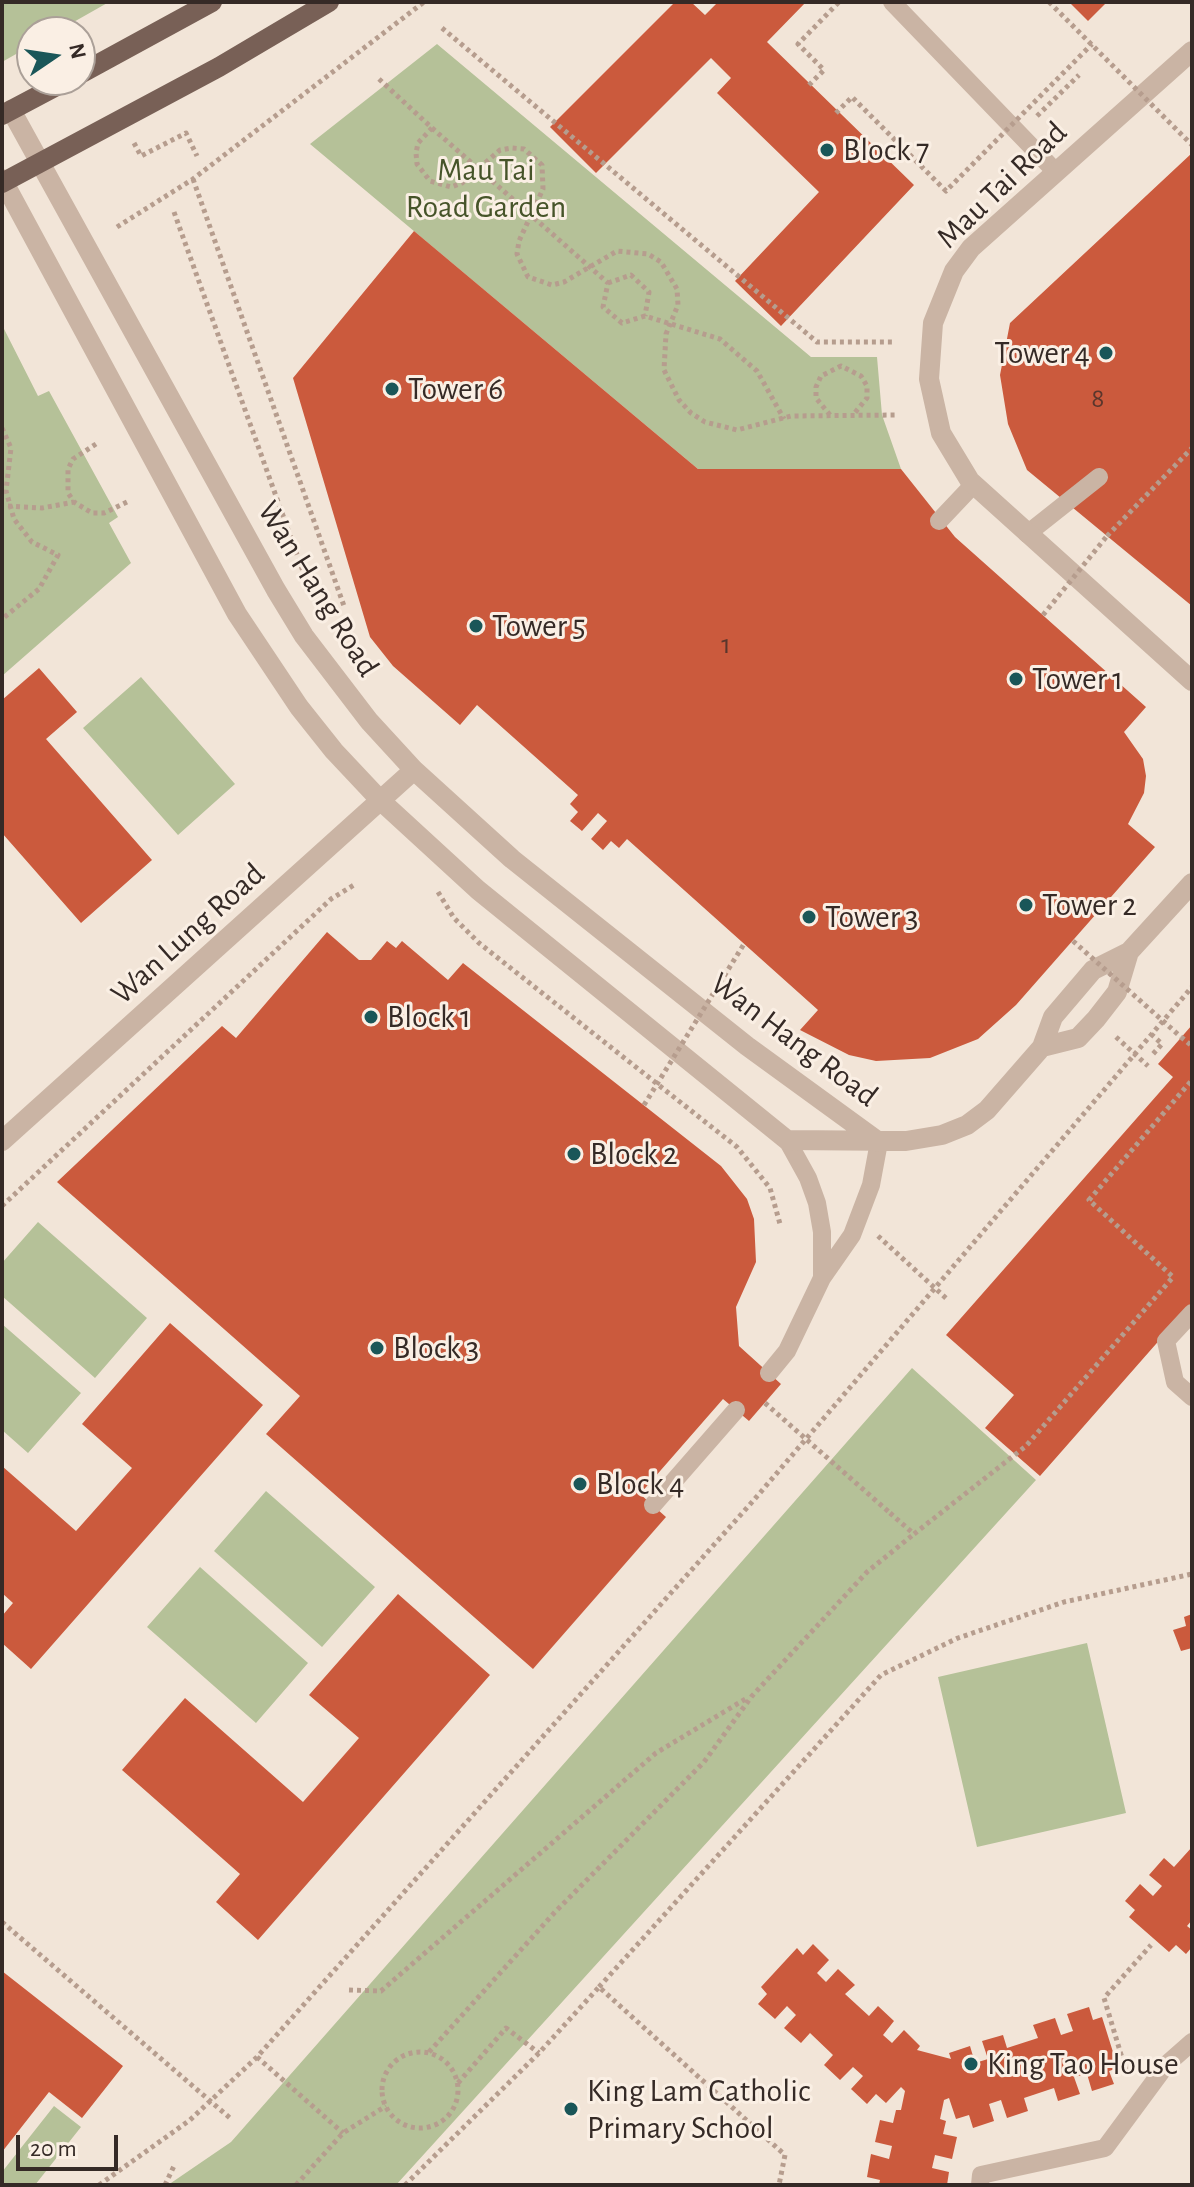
<!DOCTYPE html>
<html>
<head>
<meta charset="utf-8">
<style>
  body { margin:0 }
  #map { position:relative; width:1194px; height:2187px; overflow:hidden; background:#f2e5d8; font-family:"Alegreya Sans",sans-serif }
  canvas { display:block }
  .frame { position:absolute; inset:0; border:4px solid #352a26; pointer-events:none }
  .north { position:absolute; left:16px; top:16px; width:80px; height:80px; box-sizing:border-box; background:#faefe4; border:2px solid #aba098; border-radius:50%; rotate:77deg; font-size:22px; font-weight:700; line-height:32px; text-align:center; color:#352a26 }
  .north::after { content:''; display:block; margin:auto; width:28px; height:36px; background:#1a5658; clip-path:polygon(50% 0,100% 100%,50% 72%,0 100%) }
  .scale { position:absolute; left:16px; top:2135px; width:102px; height:36px; box-sizing:border-box; border:4px solid #352a26; border-top:0; padding-left:10px; font-size:24px; line-height:28px; white-space:nowrap; color:#352a26; -webkit-text-stroke:6px #faefe4; paint-order:stroke }
</style>
</head>
<body>
<div id="map">
<canvas width="1194" height="2187"></canvas>
<div class="frame"></div>
<div class="north">N</div>
<div class="scale">20 m</div>
</div>
<script>
const c = document.querySelector('canvas').getContext('2d');
c.lineJoin = 'round';
function paint(path, color) { c.fillStyle = color; c.fill(path, 'evenodd'); }
const shape = rows => new Path2D(rows.map(r => 'M' + r).join(''));
function strokePath(path, color, width, dash) { c.strokeStyle = color; c.lineWidth = width; c.lineCap = dash ? 'butt' : 'round'; c.setLineDash(dash || []); c.stroke(path); }
function write(font, color, halo, rows, align = 'center') {
  c.font = font + ' "Alegreya Sans",sans-serif'; c.lineWidth = 6; c.setLineDash([]); c.textBaseline = 'middle'; c.strokeStyle = halo; c.fillStyle = color; for (const [text, x, y, turn = 0] of rows) {
    c.save(); c.translate(x, y); c.rotate((+turn || 0) * Math.PI / 180); c.textAlign = isNaN(turn) ? turn : align; if (halo) c.strokeText(text, 0, 0); c.fillText(text, 0, 0); c.restore();
  }
}
paint(shape([
  [2,2,109,2,56,32,32,32,32,45,2,62],
  [437,44,811,357,877,357,882,415,901,469,698,469,310,144],
  [2,325,38,396,49,391,118,517,109,523,131,563,2,676],
  [141,677,235,784,178,835,83,728],
  [38,1222,147,1318,95,1378,2,1296,2,1263],
  [2,1324,81,1393,28,1453,2,1430],
  [912,1368,1036,1480,396,2185,168,2185,231,2142],
  [266,1491,375,1587,322,1647,214,1551],
  [200,1567,308,1663,256,1723,147,1627],
  [1087,1643,1126,1813,977,1847,938,1677],
  [54,2106,81,2127,35,2185,2,2185,2,2172]
]), '#b5c198');
paint(shape([
  [675,2,691,2,705,15,718,2,806,2,767,42,914,185,781,326,735,281,819,192,717,93,731,78,711,58,596,173,550,127],
  [1069,2,1107,2,1088,21],
  [1192,153,1192,606,1027,470,1008,424,1000,375,1010,323],
  [414,231,698,469,901,469,955,537,1146,707,1124,732,1143,759,1146,776,1144,793,1128,824,1155,847,1016,1005,978,1039,930,1058,876,1061,849,1055,800,1030,818,1010,627,839,619,848,611,841,603,850,591,839,607,821,598,813,582,831,570,821,578,812,570,804,578,795,477,705,460,725,393,666,370,637,293,378],
  [39,668,77,712,46,739,152,860,81,923,2,833,2,700],
  [327,932,359,960,371,960,387,941,396,948,402,941,448,980,463,963,721,1166,747,1199,754,1219,756,1262,736,1307,739,1346,781,1384,749,1421,723,1399,640,1494,666,1517,533,1669,266,1434,300,1396,57,1182,222,1026,236,1038],
  [1192,1025,1192,1303,1040,1476,985,1428,1014,1395,946,1335,1173,1077,1158,1064],
  [170,1323,263,1405,31,1669,2,1643,2,1616,13,1603,2,1593,2,1466,76,1531,132,1468,82,1424],
  [398,1594,490,1675,258,1940,216,1902,240,1874,122,1770,185,1698,303,1802,359,1738,309,1695],
  [1192,1614,1192,1648,1181,1651,1173,1630,1186,1626,1184,1617],
  [1192,1847,1192,1920,1187,1926,1192,1930,1192,1947,1186,1954,1176,1945,1169,1952,1129,1917,1135,1910,1125,1901,1140,1884,1153,1896,1162,1886,1149,1875,1164,1858,1174,1867],
  [813,1944,829,1960,817,1973,826,1982,838,1969,855,1985,845,1994,869,2016,878,2006,894,2021,883,2035,892,2043,904,2030,920,2046,917,2050,951,2059,949,2053,970,2046,975,2063,988,2059,982,2041,1003,2035,1007,2048,1038,2038,1033,2025,1055,2018,1061,2035,1073,2031,1067,2014,1089,2007,1093,2020,1102,2017,1118,2068,1109,2071,1114,2084,1092,2091,1087,2074,1074,2077,1080,2094,1058,2101,1054,2088,1024,2098,1028,2111,1007,2118,1001,2100,989,2104,994,2121,973,2128,969,2115,956,2119,949,2098,944,2100,940,2119,946,2121,943,2134,957,2137,952,2159,935,2155,932,2168,949,2172,947,2185,879,2185,880,2180,867,2177,871,2154,889,2159,892,2146,875,2142,880,2120,893,2123,896,2110,901,2110,905,2091,901,2087,886,2103,876,2094,867,2104,851,2089,863,2076,853,2067,840,2080,824,2065,833,2055,810,2033,801,2043,784,2028,796,2015,787,2006,775,2019,758,2004,767,1994,761,1987,797,1948,803,1955],
  [2,1971,123,2066,82,2118,49,2092,2,2152]
]), '#cb5a3d');
strokePath(shape([
  [442,28,817,342,892,342],
  [379,79,432,128,418,143,416,153,417,164,430,181,451,187,462,183,500,150,512,148,524,149,542,165,543,189,519,241,517,254,528,277,552,285,564,282,617,251,648,254,661,262,677,289,678,305,666,334,664,370,679,400,691,413,705,422,737,430,791,416,896,415],
  [809,85,824,70,798,44,839,2],
  [1037,116,1079,75],
  [432,128,608,283,603,307,622,323,645,316,720,339,757,371,784,419],
  [134,143,141,156,186,133,197,156],
  [193,179,344,606],
  [174,212,309,588],
  [117,227,193,179,424,2],
  [608,283,631,275,649,292,645,316],
  [830,415,816,398,816,387,821,376,841,366,861,376,867,386,867,398,853,415],
  [2,428,11,448,6,491,14,519,32,542,58,555,39,589,2,619],
  [96,444,73,459,68,469,68,493,74,502,92,513,104,513,127,502],
  [8,506,42,508,74,502],
  [1107,536,1192,448],
  [438,892,454,918,479,943,737,1147,770,1188,780,1224],
  [1151,1034,1162,1044,1153,1054],
  [1116,1037,1148,1066],
  [1181,1037,1192,1046],
  [2,1206,331,899,354,885],
  [878,1236,948,1300],
  [890,1513,914,1534,1026,1446,1173,1277,1089,1200,1192,1080],
  [2,1922,230,2118],
  [599,1987,881,1675,958,1638,1064,1602,1192,1574],
  [349,1990,381,1991,656,1753,747,1698],
  [429,2052,555,1912,704,1762,752,1696,867,1572,914,1534],
  '382 2090a38 38 0 1 1 76 0a38 38 0 1 1-76 0Z',
  [257,2057,343,2133],
  [1126,2071,1104,1998,1151,1945],
  [458,2083,506,2028,539,2053],
  [99,2185,190,2120,257,2057,753,1501,1192,987],
  [165,2185,174,2166],
  [296,2185,343,2133,386,2106],
  [405,2185,539,2053,599,1987,785,2155,779,2185]
]), '#b69d8e', 5, [4, 4]);
strokePath(shape([
  [892,2,1055,171],
  [939,521,974,484],
  [1027,534,1099,477],
  [787,1140,808,1178,817,1203,822,1232,822,1278],
  [1192,1313,1166,1341,1175,1382,1192,1397],
  [769,1373,787,1351,822,1278,852,1235,871,1185,879,1142],
  [653,1505,736,1410],
  [980,2185,981,2175,1105,2148,1167,2064,1192,2042]
]), '#cab4a4', 18);
strokePath(shape([
  [1192,51,971,248,954,271,933,323,929,379,941,433,970,481,1192,681],
  [11,110,276,590,304,636,369,721,414,770,512,859,747,1046,879,1142],
  [2,179,237,614,299,707,334,751,381,801,478,890,787,1140,906,1141,942,1135,967,1125,987,1110,1042,1047,1053,1017,1093,970,1129,952,1192,883],
  [1042,1047,1078,1038,1096,1019,1117,992,1129,952],
  [2,1141,414,770]
]), '#cab4a4', 20);
strokePath(shape([
  [80,74,212,2],
  [2,115,68,80],
  [2,183,219,67,329,2]
]), '#786056', 20);
strokePath(shape([
  [1049,2,1192,145],
  [836,113,852,97,946,191,1092,44],
  [1043,615,1107,536],
  [1073,941,1181,1037],
  [644,1105,744,944],
  [765,1403,890,1513]
]), '#b69d8e', 5, [4, 4]);
for (const [x, y, r, color] of [
  [827,150,8,"#1a5658"],
  [1106,353,8,"#1a5658"],
  [392,389,8,"#1a5658"],
  [476,626,8,"#1a5658"],
  [1016,679,8,"#1a5658"],
  [1026,905,8,"#1a5658"],
  [809,917,8,"#1a5658"],
  [371,1017,8,"#1a5658"],
  [574,1154,8,"#1a5658"],
  [377,1348,8,"#1a5658"],
  [580,1484,8,"#1a5658"],
  [971,2064,8,"#1a5658"],
  [571,2109,8,"#1a5658"]
]) { const dot = new Path2D(); dot.arc(x, y, r, 0, 2 * Math.PI); c.fillStyle = color; c.fill(dot); strokePath(dot, '#faefe4', 3); }
write('28px', '#5a362c', null, [
  ["8",1098,399],
  ["1",726,645]
]);
write('32px', '#352a26', '#faefe4', [
  ["Block 7",843,150],
  ["Tower 4",1090,353,"right"],
  ["Tower 6",408,389],
  ["Tower 5",492,626],
  ["Tower 1",1032,679],
  ["Tower 2",1042,905],
  ["Tower 3",825,917],
  ["Block 1",387,1017],
  ["Block 2",590,1154],
  ["Block 3",393,1348],
  ["Block 4",596,1484],
  ["King Tao House",987,2064],
  ["King Lam Catholic",587,2091],
  ["Primary School",587,2128]
], 'left');
write('32px', '#465429', '#faefe4', [
  ["Mau Tai",486,170],
  ["Road Garden",486,207]
]);
write('32px', '#352a26', '#faefe4', [
  ["Mau Tai Road",1002,185,-44],
  ["Wan Hang Road",318,589,58],
  ["Wan Lung Road",188,934,-42],
  ["Wan Hang Road",794,1040,37]
]);
</script>
</body>
</html>
